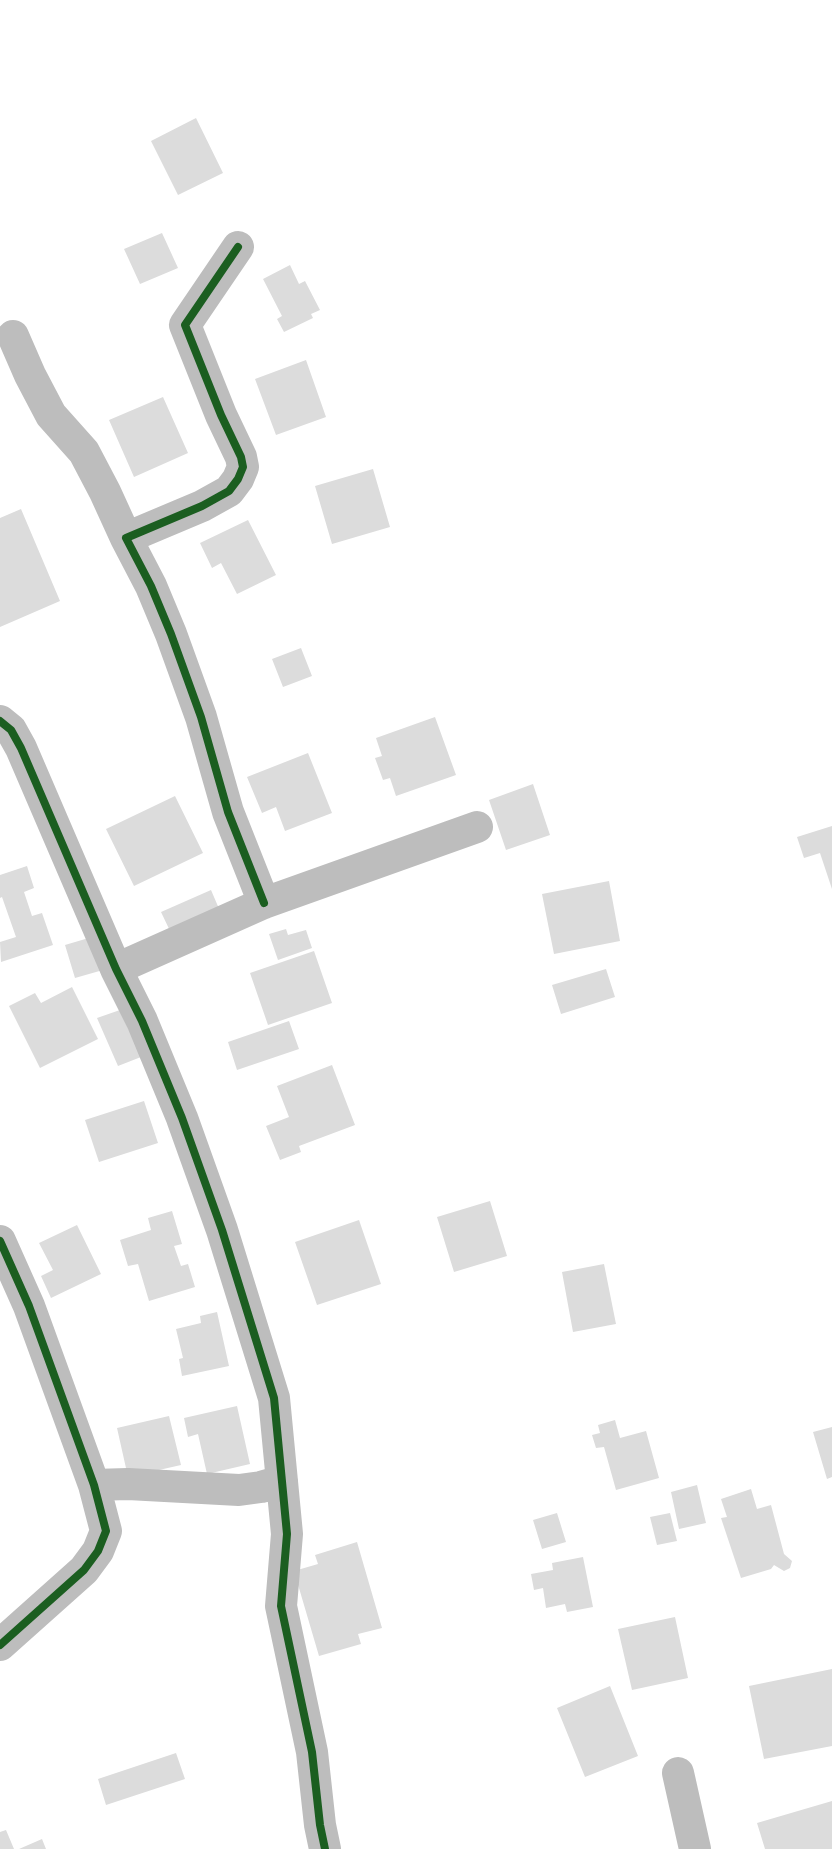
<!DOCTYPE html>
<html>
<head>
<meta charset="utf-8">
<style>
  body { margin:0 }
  canvas { display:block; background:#fff }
</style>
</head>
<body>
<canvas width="832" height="1849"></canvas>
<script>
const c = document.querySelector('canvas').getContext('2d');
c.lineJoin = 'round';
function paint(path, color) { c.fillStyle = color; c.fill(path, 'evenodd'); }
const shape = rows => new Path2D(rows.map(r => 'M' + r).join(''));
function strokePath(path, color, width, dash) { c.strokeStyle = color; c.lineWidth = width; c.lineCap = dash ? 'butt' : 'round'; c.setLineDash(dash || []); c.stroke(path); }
paint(shape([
  [196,118,223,173,178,195,151,141],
  [162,233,178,268,140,284,124,249],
  [290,265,299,284,305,281,320,310,311,314,313,318,284,332,277,319,282,316,263,279],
  [306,360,326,417,276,435,255,379],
  [163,397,188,453,134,477,109,420],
  [373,469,390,527,332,544,315,486],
  [21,509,60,601,0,627,0,518],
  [248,520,276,575,237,594,221,563,212,568,200,543],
  [301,648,312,676,283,687,272,659],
  [435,717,456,775,396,796,390,778,383,780,375,758,382,756,376,738],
  [308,753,332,813,285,831,276,807,262,813,247,777],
  [533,784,550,835,506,850,489,800],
  [175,796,203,853,134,886,106,829],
  [832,826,832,889,820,853,804,858,797,837],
  [27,866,34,888,24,892,32,916,42,913,53,945,1,962,0,942,16,937,2,897,0,898,0,875],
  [609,881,620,941,554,954,542,894],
  [211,890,220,911,171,933,161,912],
  [286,929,288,935,306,930,312,948,278,960,269,934],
  [92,937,103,970,75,978,65,945],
  [314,951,332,1003,268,1025,250,973],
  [606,969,615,997,561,1014,552,985],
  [72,987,98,1039,40,1068,9,1006,35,993,41,1003],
  [120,1010,141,1057,118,1066,97,1018],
  [289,1021,299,1049,237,1070,228,1042],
  [332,1065,355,1125,299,1146,301,1152,280,1160,266,1126,289,1117,277,1086],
  [144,1101,158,1143,99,1162,85,1120],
  [490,1201,507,1256,454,1272,437,1217],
  [172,1211,182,1244,174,1246,181,1266,188,1264,195,1287,149,1301,138,1264,128,1266,120,1240,151,1230,148,1218],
  [359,1220,381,1284,317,1305,295,1242],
  [77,1225,101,1274,51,1298,41,1276,53,1270,39,1243],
  [604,1264,616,1324,573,1332,562,1272],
  [217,1312,229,1366,182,1376,179,1359,183,1358,176,1329,201,1323,200,1316],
  [237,1406,250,1464,207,1474,198,1434,188,1437,184,1418],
  [169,1416,181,1465,128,1477,117,1428],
  [615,1420,620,1438,646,1431,659,1478,616,1490,604,1447,596,1448,592,1435,600,1433,598,1425],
  [832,1427,832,1477,827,1479,813,1432],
  [697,1485,706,1523,679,1529,671,1492],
  [751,1489,757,1509,771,1505,784,1554,792,1561,790,1568,784,1571,774,1565,771,1569,741,1578,721,1518,727,1517,721,1499],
  [557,1513,566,1542,542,1549,533,1520],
  [670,1513,677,1541,657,1545,650,1517],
  [357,1542,382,1628,358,1634,361,1644,319,1656,294,1571,318,1564,315,1555],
  [583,1557,593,1607,567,1612,565,1604,546,1608,543,1588,534,1590,531,1574,553,1570,552,1563],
  [675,1617,688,1678,632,1690,618,1629],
  [832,1669,832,1746,764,1759,749,1686],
  [610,1686,638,1756,585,1777,557,1708],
  [176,1753,185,1779,106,1805,98,1779],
  [832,1801,832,1849,765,1849,757,1823],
  [6,1830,14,1849,0,1849,0,1832],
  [42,1839,46,1849,19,1849]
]), '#dcdcdc');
strokePath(shape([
  [238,247,185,325,221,415,241,457,243,467,238,479,229,491,202,506,126,538,151,586,171,634,201,717,228,812,264,903],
  [13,336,30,375,51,415,84,452,105,492,126,538],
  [0,721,11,730,21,748,116,969,142,1021,182,1118,222,1230,274,1398,287,1534,281,1606,312,1752,320,1825,325,1849],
  [116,969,264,903,477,827],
  [0,1241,29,1306,94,1485,106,1531,98,1551,84,1570,0,1645],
  [94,1485,128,1484,239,1490,261,1487,282,1481],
  [678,1773,695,1849]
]), '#bdbdbd', 32);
strokePath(shape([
  [238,247,185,325,221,415,241,457,243,467,238,479,229,491,202,506,126,538,151,586,171,634,201,717,228,812,264,903],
  [0,721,11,730,21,748,116,969,142,1021,182,1118,222,1230,274,1398,287,1534,281,1606,312,1752,320,1825,325,1849],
  [0,1241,29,1306,94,1485,106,1531,98,1551,84,1570,0,1645]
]), '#1b5e20', 8);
</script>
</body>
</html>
